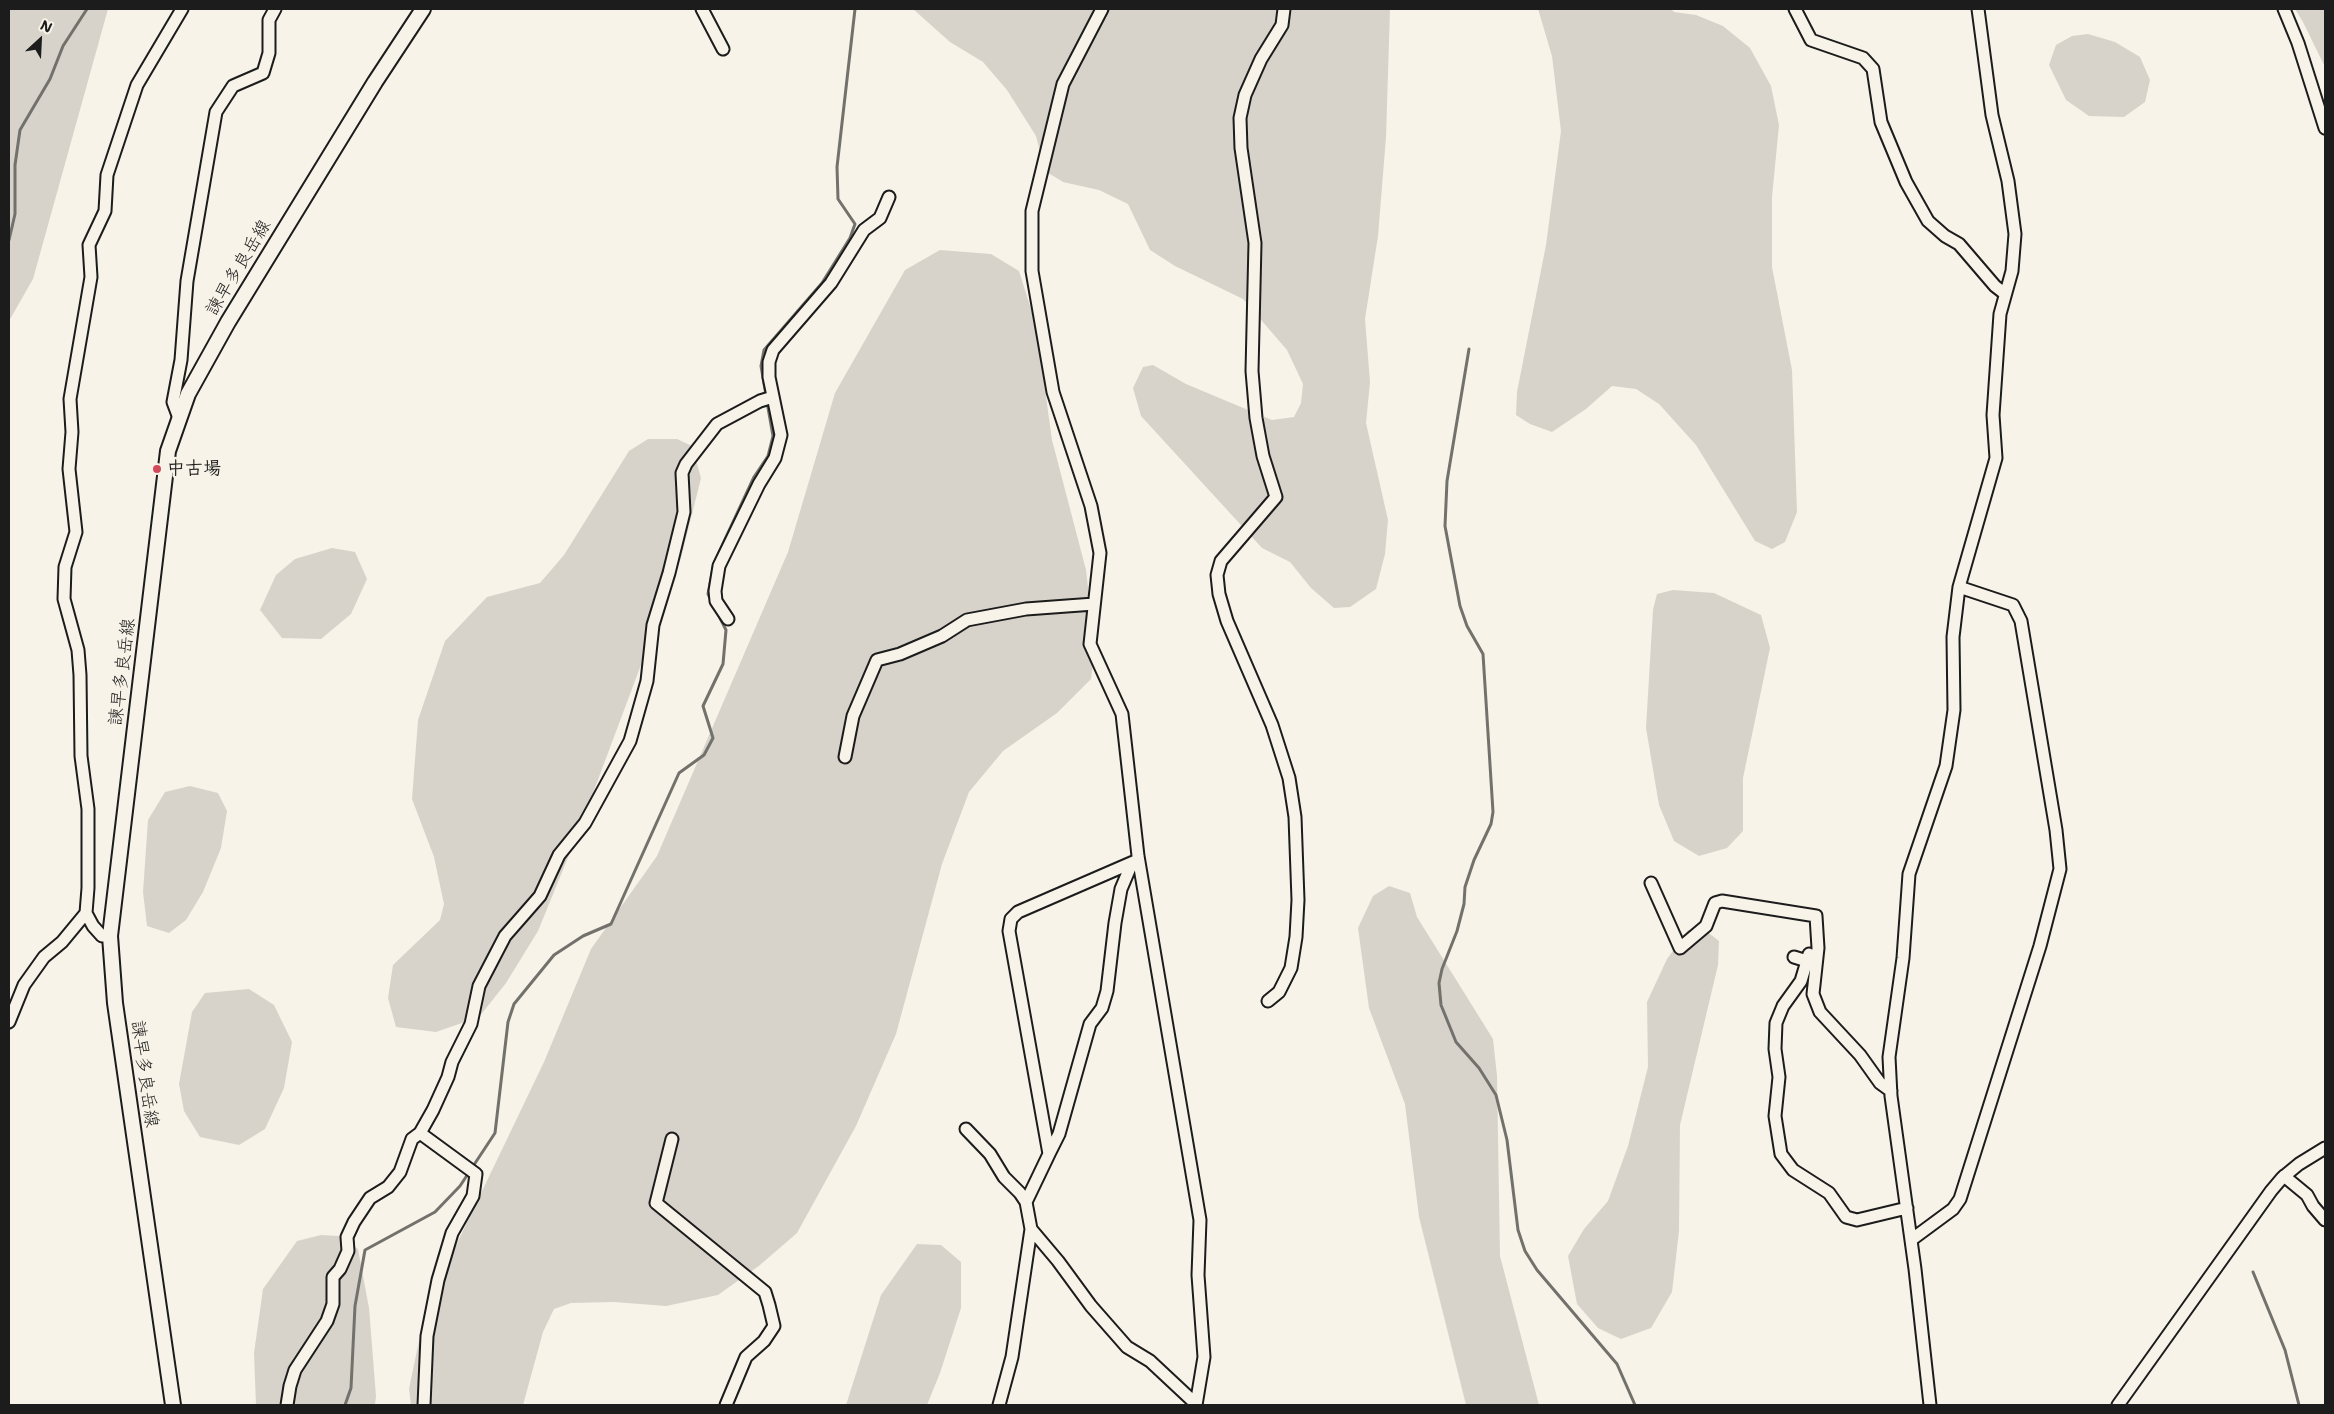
<!DOCTYPE html>
<html>
<head>
<meta charset="utf-8">
<style>
  body { margin:0 }
  #map { position:relative; width:2334px; height:1414px; overflow:hidden; background:#f7f3e8; font-family:"Shantell Sans",sans-serif }
  canvas { display:block }
  .frame { position:absolute; inset:0; border:10px solid #1c1c1c; pointer-events:none }
  .north { position:absolute; left:15px; top:15px; width:50px; height:50px; -webkit-text-stroke:4px #f7f3e8; paint-order:stroke; rotate:25deg; font-size:14px; font-weight:700; line-height:20px; text-align:center; color:#1c1c1c }
  .north::after { content:''; display:block; margin:auto; width:18px; height:22px; background:#1c1c1c; clip-path:polygon(50% 0,100% 100%,50% 72%,0 100%) }
</style>
</head>
<body>
<div id="map">
<canvas width="2334" height="1414"></canvas>
<div class="frame"></div>
<div class="north">N</div>
</div>
<script>
const c = document.querySelector('canvas').getContext('2d');
c.lineJoin = 'round';
function paint(path, color) { c.fillStyle = color; c.fill(path, 'evenodd'); }
const shape = rows => new Path2D(rows.map(r => 'M' + r).join(''));
function strokePath(path, color, width, dash) { c.strokeStyle = color; c.lineWidth = width; c.lineCap = dash ? 'butt' : 'round'; c.setLineDash(dash || []); c.stroke(path); }
function write(font, color, halo, rows, align = 'center') {
  c.font = font + ' "Shantell Sans","Klee One",sans-serif'; c.lineWidth = 5; c.setLineDash([]); c.textBaseline = 'middle'; c.strokeStyle = halo; c.fillStyle = color; for (const [text, x, y, turn = 0] of rows) {
    c.save(); c.translate(x, y); c.rotate((+turn || 0) * Math.PI / 180); c.textAlign = isNaN(turn) ? turn : align; if (halo) c.strokeText(text, 0, 0); c.fillText(text, 0, 0); c.restore();
  }
}
paint(shape([
  [9,9,108,9,33,279,9,321],
  [913,9,1390,9,1386,137,1378,236,1365,319,1370,382,1366,423,1388,520,1385,554,1376,589,1350,607,1334,608,1311,588,1290,562,1262,548,1141,416,1133,388,1143,367,1153,365,1186,384,1272,420,1294,417,1301,403,1303,384,1287,350,1243,299,1175,266,1150,250,1128,204,1099,190,1063,182,1045,171,1036,136,1007,90,983,62,950,42],
  [1538,9,1671,9,1674,12,1696,15,1723,26,1750,48,1771,86,1779,125,1772,197,1772,267,1792,370,1797,512,1785,542,1772,549,1755,541,1696,445,1659,404,1636,389,1612,386,1586,409,1552,432,1530,424,1516,415,1517,392,1546,245,1561,131,1552,56],
  [2295,9,2325,9,2325,67,2303,22],
  [2088,34,2115,42,2140,57,2150,80,2145,102,2124,117,2089,116,2066,100,2049,65,2056,45,2072,36],
  [940,250,991,254,1019,271,1036,325,1052,440,1086,570,1095,649,1091,679,1057,713,1003,751,969,792,942,864,896,1034,856,1126,797,1233,760,1265,718,1295,666,1306,614,1302,571,1303,554,1309,543,1332,523,1405,411,1405,409,1389,423,1321,459,1239,544,1062,591,949,657,856,788,552,835,393,905,270],
  [648,439,677,439,692,446,701,478,681,558,578,833,538,931,506,983,479,1017,436,1032,396,1027,388,998,393,965,440,920,444,904,434,857,412,799,418,720,445,641,487,597,540,583,564,555,629,451],
  [332,548,355,552,367,579,351,614,321,639,282,638,260,610,276,575,295,559],
  [1673,590,1714,593,1761,615,1770,648,1743,778,1743,831,1727,848,1699,856,1674,841,1659,805,1646,728,1653,610,1657,594],
  [190,786,218,793,227,811,221,848,203,892,186,920,169,933,147,926,143,892,148,820,165,792],
  [1389,886,1410,893,1417,917,1493,1039,1497,1076,1500,1256,1539,1405,1466,1405,1419,1217,1405,1104,1369,1008,1358,928,1373,896],
  [1688,930,1706,931,1719,941,1718,965,1680,1125,1679,1231,1672,1292,1651,1328,1621,1339,1598,1328,1577,1304,1568,1256,1584,1229,1608,1201,1628,1146,1648,1067,1647,1002,1667,959],
  [249,989,274,1005,292,1042,284,1088,265,1129,239,1145,200,1137,184,1111,179,1084,192,1012,205,993],
  [321,1235,339,1236,358,1249,369,1308,376,1396,375,1405,256,1405,254,1353,263,1289,297,1241],
  [917,1244,941,1245,961,1262,961,1308,940,1373,927,1405,846,1405,881,1295]
]), '#d7d3cb');
strokePath(shape([
  [9,240,15,214,15,165,20,130,50,79,63,46,87,9],
  [1469,349,1447,481,1445,526,1460,606,1467,626,1483,654,1493,812,1491,824,1474,860,1465,887,1464,904,1457,931,1442,969,1439,983,1441,1005,1456,1042,1479,1068,1496,1095,1507,1140,1518,1230,1525,1251,1537,1270,1617,1364,1635,1405],
  [766,395,761,366,764,350,822,283,850,238,855,224,838,199,837,167,855,9],
  [711,600,708,594,714,563,754,477,768,456,773,436,767,402],
  [2253,1272,2285,1350,2299,1405],
  [345,1405,351,1388,355,1306,365,1250,435,1212,460,1186,495,1133,508,1022,514,1004,554,955,583,936,611,924,679,773,704,755,713,738,703,706,723,664,726,630,717,612]
]), '#72716c', 3);
const minor = shape([
  [702,9,723,49],
  [1102,9,1063,84,1032,211,1032,271,1053,392,1091,506,1100,553,1090,644,1122,714,1138,856,1200,1220,1198,1275,1204,1357,1196,1405],
  [1795,9,1811,40,1863,58,1873,69,1881,122,1906,182,1928,221,1945,236,1959,244,1995,286,2004,293],
  [2284,9,2298,43,2325,128],
  [179,418,173,402,181,360,187,281,216,112,233,86,263,73,269,53,269,20,275,9],
  [728,619,716,601,715,591,719,566,759,484,775,458,781,435,769,377,769,362,773,350,831,283,864,230,880,218,889,197],
  [845,757,853,716,877,660,900,654,942,636,967,620,1026,609,1094,604],
  [1132,863,1121,889,1115,923,1107,991,1102,1008,1090,1024,1059,1134,1049,1154,1009,931,1011,919,1018,912,1138,860],
  [1651,883,1680,948,1706,926,1715,903,1722,901,1816,916,1818,948,1813,994,1820,1012,1860,1055,1880,1083,1891,1091],
  [86,913,88,888,88,809,81,756,80,675,78,650,64,599,65,567,76,532,69,469,72,432,70,399,91,277,89,245,105,211,107,175,137,85,182,9],
  [1794,957,1807,961,1809,954],
  [1807,961,1801,981,1783,1006,1776,1023,1775,1049,1779,1077,1775,1116,1781,1154,1793,1170,1829,1193,1846,1217,1857,1220,1907,1208],
  [1268,1001,1279,992,1291,968,1296,937,1298,900,1295,817,1289,778,1272,725,1227,621,1219,594,1217,575,1221,561,1276,497,1263,456,1256,418,1252,371,1255,243,1241,148,1240,118,1245,95,1261,59,1282,25,1284,9],
  [9,1022,24,985,44,957,62,942,86,913,93,926,102,936,110,936],
  [966,1129,990,1154,1004,1177,1020,1193,1026,1202,1031,1229,1012,1357,999,1405],
  [420,1133,476,1174,473,1196,452,1233,438,1280,427,1336,424,1405],
  [672,1139,656,1203,765,1292,769,1305,774,1326,764,1341,746,1357,726,1405],
  [2284,1176,2307,1195,2313,1206,2325,1220],
  [1026,1202,1049,1154],
  [1031,1229,1058,1261,1091,1306,1127,1347,1150,1361,1196,1404],
  [1911,1240,1953,1209,1960,1199,2040,946,2060,869,2056,830,2021,621,2013,605,1959,587],
  [287,1405,290,1386,295,1370,327,1321,333,1304,333,1277,340,1269,348,1251,347,1237,354,1222,370,1198,388,1187,400,1172,412,1139,420,1133,433,1110,448,1077,452,1062,471,1024,479,986,505,936,540,896,559,855,585,823,630,741,647,681,653,625,669,573,684,512,682,473,686,464,717,424,760,401,773,397],
  [1930,1405,1915,1269,1891,1096,1889,1057,1903,958,1909,874,1946,766,1954,710,1953,637,1959,587,1996,458,1993,415,2000,314,2012,271,2015,234,2008,181,1992,115,1978,9],
  [2118,1405,2271,1191,2282,1178,2299,1164,2325,1148]
]);
const major = shape([
  [173,1405,115,1003,110,936,168,451,188,394,228,322,375,82,423,9]
]);
strokePath(minor, '#1c1c1c', 15);
strokePath(major, '#1c1c1c', 18);
strokePath(minor, '#f7f3e8', 11);
strokePath(major, '#f7f3e8', 14);
for (const [x, y, r, color] of [
  [157,469,5,"#d1495b"]
]) { const dot = new Path2D(); dot.arc(x, y, r, 0, 2 * Math.PI); c.fillStyle = color; c.fill(dot); strokePath(dot, '#f7f3e8', 2); }
write('18px', '#1c1c1c', '#f7f3e8', [
  ["諫早多良岳線",239,268,-59],
  ["諫早多良岳線",123,672,-83],
  ["諫早多良岳線",144,1074,82]
]);
write('bold 18px', '#1c1c1c', '#f7f3e8', [
  ["中古場",167,469]
], 'left');
</script>
</body>
</html>
